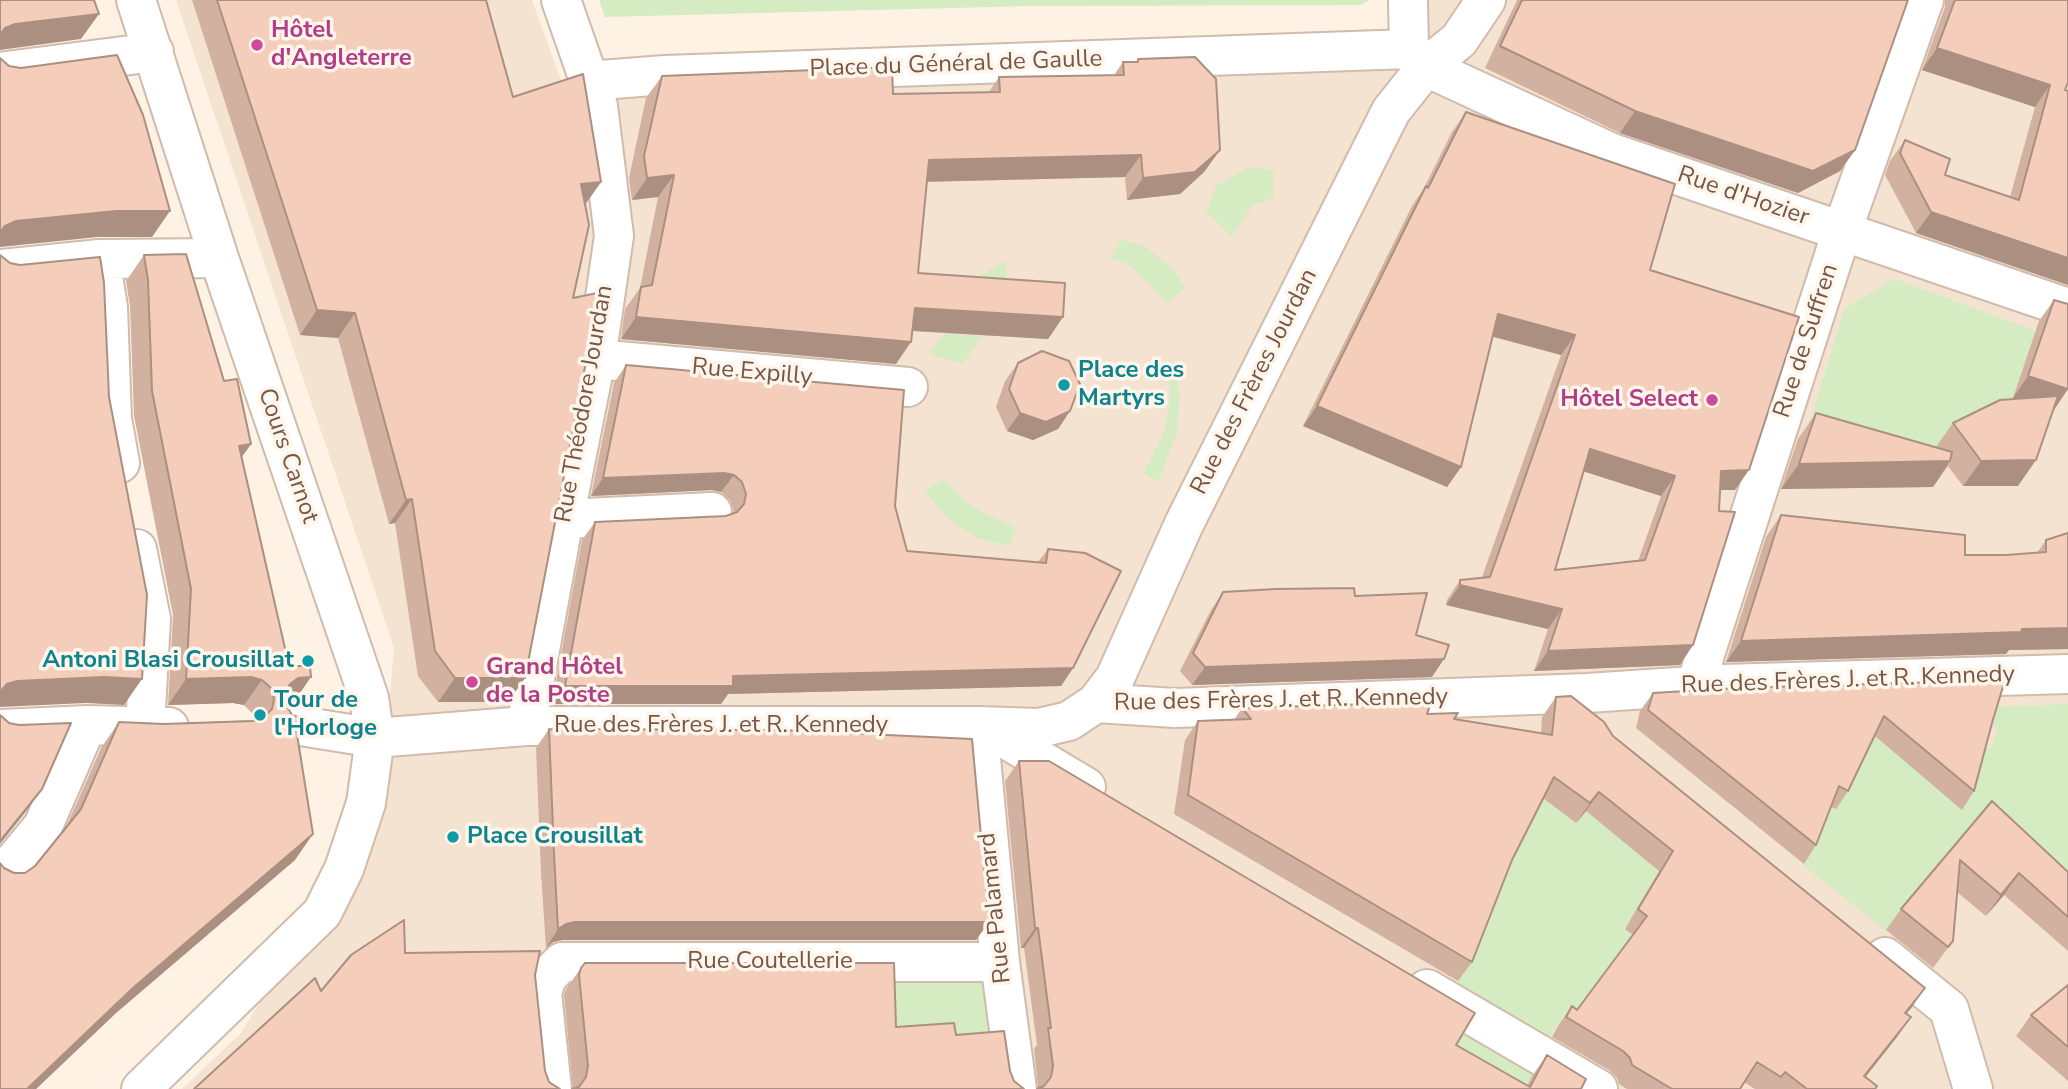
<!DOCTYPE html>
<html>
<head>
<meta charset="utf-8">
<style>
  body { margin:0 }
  canvas { display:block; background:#fdf2e4 }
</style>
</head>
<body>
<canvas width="2068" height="1089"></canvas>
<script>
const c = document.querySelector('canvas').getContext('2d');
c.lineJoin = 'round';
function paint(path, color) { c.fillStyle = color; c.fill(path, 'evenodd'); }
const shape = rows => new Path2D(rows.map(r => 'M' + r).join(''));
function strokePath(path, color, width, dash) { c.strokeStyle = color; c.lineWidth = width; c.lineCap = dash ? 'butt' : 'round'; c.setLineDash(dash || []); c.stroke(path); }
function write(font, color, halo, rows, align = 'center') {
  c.font = font + ' "Nunito Sans",sans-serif'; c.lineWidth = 7; c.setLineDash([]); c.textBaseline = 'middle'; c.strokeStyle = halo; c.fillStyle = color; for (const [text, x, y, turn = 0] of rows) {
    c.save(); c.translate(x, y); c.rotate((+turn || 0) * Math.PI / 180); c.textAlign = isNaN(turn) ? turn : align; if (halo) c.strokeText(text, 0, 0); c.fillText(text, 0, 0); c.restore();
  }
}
paint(shape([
  [176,0,532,0,563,85,1409,49,1416,0,2068,0,2068,1089,182,1089,241,1033,381,801,394,648]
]), '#f5e3d2');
paint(shape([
  [599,0,1370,0,1361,5,1029,6,605,17],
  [1248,167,1273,170,1273,198,1253,205,1232,236,1206,212,1216,186],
  [1121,240,1145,246,1173,269,1185,288,1167,303,1145,279,1127,264,1111,259],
  [1005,261,1011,312,981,339,962,364,929,354,949,327,958,335,980,336,984,290,974,279],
  [1895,279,2036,331,2004,424,1950,452,1804,441,1845,308],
  [1165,360,1173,361,1180,396,1176,436,1158,482,1144,473,1164,433,1171,393],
  [944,480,964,500,984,513,1017,528,1009,546,977,538,950,521,924,491],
  [2068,704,2068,906,1977,823,1886,931,1803,865,1827,804,1884,709,1977,748,1992,748,1998,728,1984,726,1990,707],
  [1541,796,1576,822,1586,811,1659,871,1625,929,1633,935,1564,1030,1557,1025,1548,1040,1456,986,1491,898],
  [879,978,991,979,999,1051,889,1048],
  [1461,1031,1532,1075,1527,1087,1442,1065]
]), '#d5ebc1');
const minor = shape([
  [136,0,219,258,369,698,375,738,366,803,344,869,322,913,141,1089],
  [1408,0,1409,49],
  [0,72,154,52],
  [588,81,665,75,1409,49,1426,67,1612,153,2068,308],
  [100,259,108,307,112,419,120,463],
  [0,269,100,259,219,258],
  [596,359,908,387],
  [564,519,712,512],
  [137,549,151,619,145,728],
  [1697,685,1705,654,1842,231,1924,0],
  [1096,703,1115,678,1184,524,1391,111,1426,67,1459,40,1486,0],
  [288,724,375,738,526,726,978,726,1039,728,1069,721,1096,703,1175,708,1587,693,1723,684,2068,674],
  [526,726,564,519,596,359,614,236,598,106,561,0],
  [978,726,1000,962,1017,1089],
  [0,729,87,725,169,727],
  [987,730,1004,738,1086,787],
  [0,878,43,826,87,725],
  [1885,957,1949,1009,1973,1089],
  [1427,989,1598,1089],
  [552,1089,542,993,547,977,562,962,1000,962]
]);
strokePath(minor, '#d1bbac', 42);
strokePath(minor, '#fff', 38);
paint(shape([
  [192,0,486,0,513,97,601,182,585,205,525,678,508,702,438,702,418,676,395,523,389,524,338,338,300,335],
  [1517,0,1908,0,1855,150,1840,171,1798,193,1620,133,1485,68],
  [1945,0,2068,0,2065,90,2068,91,2068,285,1916,233,1885,175,1890,161,1905,140,1945,175,2010,197,2035,107,1922,70,1945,7],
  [1138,59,1220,150,1204,172,1180,194,1127,200,1125,177,927,182,918,273,1063,317,1048,339,912,331,896,364,621,339,625,309,640,288,658,197,632,200,629,178,646,98,662,76,893,94,989,92,999,77,1114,75,1123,62,1136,62],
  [1466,112,1650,270,1735,490,1720,490,1680,665,1534,671,1548,629,1446,605,1447,600,1460,580,1482,577,1561,355,1493,337,1461,467,1447,487,1303,426,1412,206,1424,188,1452,132],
  [1583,471,1661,496,1638,561,1555,570],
  [144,255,224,381,251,444,242,457,293,703,285,703,297,734,295,860,116,1013,36,1089,0,1089,4,868,14,873,25,873,35,866,66,827,101,748,119,722,164,724,255,720,253,714,244,705,233,703,168,705,173,615,134,416,130,306,126,281],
  [2054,300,2054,410,2018,486,1963,486,1948,466,1933,487,1781,489,1798,439,1816,413,1936,447,1953,423,2017,399,2013,398,2039,321],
  [1018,363,1070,411,1058,429,1033,440,1007,431,996,407,1005,381],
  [626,365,895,506,907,551,1038,562,1048,549,1073,668,1061,686,728,694,721,704,552,704,582,540,595,522,726,516,733,513,734,512,730,500,721,492,712,490,591,496,614,383],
  [1781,515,1965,555,2006,555,2037,553,2046,540,2068,533,2068,649,2009,650,2006,654,1726,662,1766,537],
  [1223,592,1355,596,1416,635,1432,677,1192,685,1180,671,1211,610],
  [1653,693,1992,723,1974,791,1962,810,1875,736,1848,791,1836,809,1831,807,1816,845,1804,864,1636,728,1640,711],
  [1556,697,1613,736,1912,1007,1906,1014,1897,1037,1865,1077,1875,1089,1755,1089,1744,1082,1740,1089,1627,1089,1619,1084,1617,1078,1609,1070,1552,1037,1558,1026,1572,1006,1577,1010,1633,935,1625,929,1659,871,1586,811,1576,823,1543,798,1512,860,1472,962,1458,981,1174,814,1185,740,1198,721,1234,720,1242,708,1427,714,1541,733,1542,717],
  [549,729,989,922,976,940,562,940,553,942,546,948,541,873,536,748],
  [1019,761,1456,1045,1527,1086,1532,1076,1547,1055,1581,1089,1038,1088,1034,1049,1037,1045,1024,948,1021,948,1005,781],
  [1992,801,2068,872,2068,951,2004,895,1986,916,1957,892,1953,941,1933,968,1886,930,1901,909],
  [894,963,573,1089,564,995,566,989,581,968],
  [2068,985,2068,1081,2016,1036,2031,1015]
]), '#d2b1a0');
paint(shape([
  [99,14,81,39,0,50,0,35,5,28,15,24],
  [1937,48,2050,85,2035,107,1922,70],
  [1635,111,1855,150,1840,171,1798,193,1620,133],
  [1220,150,1204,172,1180,194,1127,200,1143,178],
  [1141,155,1125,177,913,182,929,160],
  [674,175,658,197,632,200,647,178],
  [601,182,584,206,581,184],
  [116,211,170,211,152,237,98,237,0,247,0,232,5,226,16,221],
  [1931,212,2068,258,2068,285,1916,233],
  [915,308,1063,317,1048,339,899,330],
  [317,310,355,313,338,338,300,335],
  [1498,314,1575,335,1561,355,1484,334],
  [636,317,911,342,896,364,621,339],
  [2028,376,2068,389,2054,410,2013,398],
  [1317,406,1461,467,1447,487,1303,426],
  [1070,411,1058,429,1033,440,1007,431,1020,413],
  [251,444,232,470,239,446],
  [1590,449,1675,476,1661,496,1576,469],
  [2036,460,2018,486,1963,486,1981,461],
  [1950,461,1933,487,1781,489,1799,464],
  [1749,470,1735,490,1707,490,1721,471],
  [724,473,734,475,721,492,712,490,591,496,603,478],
  [412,499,395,523,389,524,406,500],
  [1460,585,1562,609,1548,629,1446,605],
  [2068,628,2068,649,2009,650,2006,654,1726,662,1741,641,2022,629],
  [1693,645,1680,665,1534,671,1548,651],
  [1444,659,1432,677,1192,685,1205,667],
  [1073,668,1061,686,728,694,721,704,552,704,565,686,733,676],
  [104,677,142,679,124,705,86,703,0,707,0,692,7,684,17,681],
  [251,677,262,680,244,705,233,703,168,705,186,679],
  [311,677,293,703,280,704,289,685,298,678],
  [455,678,525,678,508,702,438,702],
  [306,720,288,746,295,722],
  [42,789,24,814,0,844,0,840],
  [1599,792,1586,811,1576,823,1590,803],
  [313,834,295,860,116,1013,36,1089,27,1089,134,987],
  [2019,873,2004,895,1986,916,2001,895],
  [575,922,989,922,976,940,562,940,553,942,546,948,558,929,566,924],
  [1035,928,1038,928,1024,948,1021,948],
  [1925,988,1912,1007,1891,1032,1905,1013],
  [1911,1017,1897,1037,1856,1089,1864,1076]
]), '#ab9082');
const building = shape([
  [0,0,94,0,99,14,15,24,5,28,0,35,0,0],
  [217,0,486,0,513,97,583,74,601,182,581,184,589,225,573,298,597,293,592,331,525,678,455,678,435,651,412,499,406,500,355,313,317,310,217,0],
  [1522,0,1908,0,1855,150,1813,171,1635,111,1500,46,1522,0],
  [1955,0,2068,0,2068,82,2065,90,2068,91,2068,258,1931,212,1900,153,1905,140,1950,159,1945,175,2019,200,2050,85,1937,48,1955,0],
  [117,55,143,115,170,211,116,211,16,221,5,226,0,232,0,58,9,66,21,68,117,55],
  [1195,57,1216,79,1220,150,1195,172,1143,178,1141,155,929,160,918,273,1065,283,1063,317,915,308,911,342,636,317,641,287,652,285,674,175,647,178,644,156,662,76,892,67,893,94,1000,92,999,77,1124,75,1123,62,1138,62,1138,59,1195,57],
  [1466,112,1675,184,1650,270,1799,317,1749,470,1721,471,1719,511,1735,512,1693,645,1548,651,1562,609,1460,585,1460,580,1490,577,1575,335,1498,314,1461,467,1317,406,1426,186,1428,188,1466,112],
  [1590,449,1675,476,1645,560,1555,570,1590,449],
  [186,254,224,381,237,379,251,444,239,446,289,666,310,666,311,677,298,678,289,685,285,695,286,705,292,715,306,720,295,722,313,834,134,987,27,1089,0,1089,0,863,4,868,14,873,25,873,35,866,81,809,119,722,164,724,253,721,264,717,272,709,274,699,271,688,262,680,251,677,186,679,191,589,152,391,148,280,144,255,186,254],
  [0,255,10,263,20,265,100,257,104,283,109,397,147,595,142,679,104,677,17,681,7,684,0,692,0,255],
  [2054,300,2068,304,2068,389,2028,376,2054,300],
  [1042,351,1069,361,1080,384,1070,411,1046,422,1020,413,1009,389,1018,363,1042,351],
  [626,365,904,390,895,506,907,551,1046,563,1048,549,1085,553,1121,571,1073,668,733,676,733,686,565,686,595,522,726,516,737,512,744,504,746,494,742,482,734,475,724,473,603,478,626,365],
  [2058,396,2036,460,1981,461,1953,423,2000,400,2058,396],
  [1816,413,1952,452,1950,461,1799,464,1816,413],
  [1781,515,1965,535,1965,555,2006,555,2046,552,2046,540,2068,533,2068,628,2022,629,2021,632,1741,641,1781,515],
  [1354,588,1355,596,1427,593,1416,635,1449,645,1444,659,1205,667,1193,653,1223,592,1276,589,1354,588],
  [2005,680,1992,723,1974,791,1884,716,1848,791,1839,786,1816,845,1648,710,1653,693,1737,688,2005,680],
  [1571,696,1604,722,1613,736,1925,988,1905,1013,1911,1017,1864,1076,1877,1086,1875,1089,1807,1089,1785,1072,1781,1077,1757,1062,1740,1089,1672,1089,1632,1065,1630,1058,1623,1051,1566,1017,1572,1006,1577,1010,1647,916,1638,909,1673,851,1599,792,1590,803,1554,777,1512,860,1472,962,1188,795,1198,721,1251,719,1242,708,1431,702,1427,714,1458,713,1454,719,1552,735,1556,697,1571,696],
  [0,715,9,723,19,725,71,723,42,789,0,841,0,715],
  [549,729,782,730,972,739,989,922,575,922,566,924,558,929,554,854,549,729],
  [1019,761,1049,761,1475,1013,1456,1045,1530,1087,1547,1055,1586,1079,1581,1089,1037,1089,1044,1086,1051,1077,1053,1066,1048,1028,1051,1028,1038,928,1035,928,1019,761],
  [1992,801,2068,872,2068,917,2019,873,2001,895,1960,860,1953,941,1948,947,1901,909,1992,801],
  [404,920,405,953,540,951,535,975,545,1071,549,1082,560,1089,194,1089,315,978,321,991,351,955,404,920],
  [585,963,894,963,896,1027,954,1023,956,1035,1004,1031,1010,1071,1014,1081,1024,1089,572,1089,579,1087,586,1077,588,1066,579,975,581,968,585,963],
  [2068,985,2068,1047,2031,1015,2068,985]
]);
paint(building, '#f4ceba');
strokePath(building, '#ab9082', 2);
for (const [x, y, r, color] of [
  [257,45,7,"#d1479c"],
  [1064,385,7,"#0f9aa8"],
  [1712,400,7,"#d1479c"],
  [308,661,7,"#0f9aa8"],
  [472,682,7,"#d1479c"],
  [260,715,7,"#0f9aa8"],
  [453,837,7,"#0f9aa8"]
]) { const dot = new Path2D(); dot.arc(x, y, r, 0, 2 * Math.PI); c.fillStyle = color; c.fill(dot); strokePath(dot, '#fff6eb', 2.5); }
write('bold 24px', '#b23c85', '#fff6eb', [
  ["Hôtel",271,31],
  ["d'Angleterre",271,59],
  ["Hôtel Select",1698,400,"right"],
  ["Grand Hôtel",486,668],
  ["de la Poste",486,696]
], 'left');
write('24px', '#775648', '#fff6eb', [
  ["Place du Général de Gaulle",956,65,-2],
  ["Rue d'Hozier",1743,197,19],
  ["Rue de Suffren",1807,341,-72],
  ["Rue Expilly",752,373,5],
  ["Rue des Frères Jourdan",1255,382,-63],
  ["Rue Théodore Jourdan",585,404,-80],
  ["Cours Carnot",287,456,71],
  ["Rue des Frères J. et R. Kennedy",1848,681,-2],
  ["Rue des Frères J. et R. Kennedy",1281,701,-1],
  ["Rue des Frères J. et R. Kennedy",721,726],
  ["Rue Palamard",996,908,-96],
  ["Rue Coutellerie",770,962]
]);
write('bold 24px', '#0d838f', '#fff6eb', [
  ["Place des",1078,371],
  ["Martyrs",1078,399],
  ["Antoni Blasi Crousillat",294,661,"right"],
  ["Tour de",274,701],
  ["l'Horloge",274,729],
  ["Place Crousillat",467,837]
], 'left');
</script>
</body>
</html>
